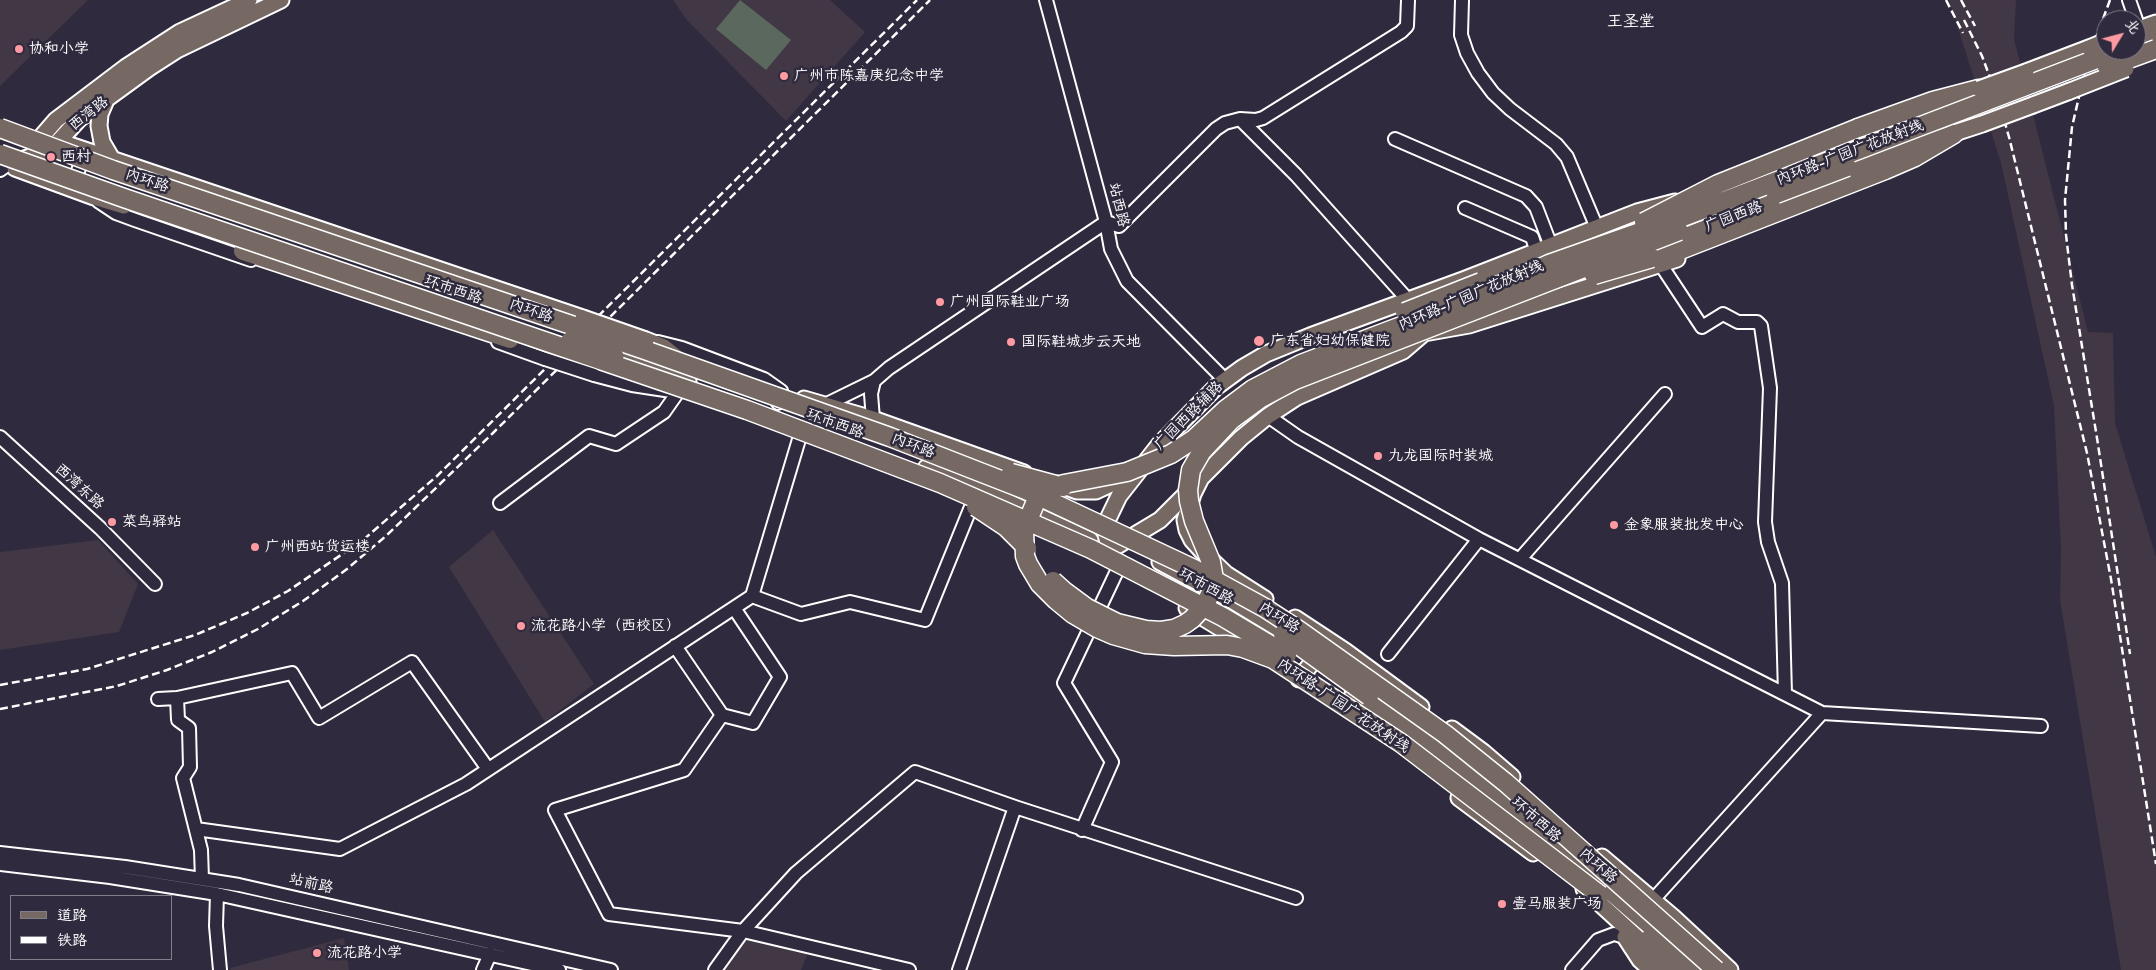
<!DOCTYPE html>
<html>
<head>
<meta charset="utf-8">
<style>
  body { margin:0 }
  #map { position:relative; width:2156px; height:970px; overflow:hidden; background:#2f2a3d; font-family:Itim,"LXGW WenKai TC",sans-serif }
  canvas { display:block }
  .legend { position:absolute; left:10px; top:895px; width:162px; height:65px; box-sizing:border-box; background:#2f2a3d; border:1px solid #827f8b; margin:0; padding:6px 9px; list-style:none; font-size:15px; color:#fff }
  .legend li { display:flex; align-items:center; gap:10px; height:25px }
  .legend b { width:25px; border:1px solid #827f8b }
  .north { position:absolute; left:2096px; top:10px; width:50px; height:50px; box-sizing:border-box; background:#2f2a3d; border:1px solid #827f8b; border-radius:50%; rotate:53deg; font-size:14px; font-weight:700; line-height:20px; text-align:center; color:#fff }
  .north::after { content:''; display:block; margin:auto; width:18px; height:22px; background:#ff9aa2; clip-path:polygon(50% 0,100% 100%,50% 72%,0 100%) }
</style>
</head>
<body>
<div id="map">
<canvas width="2156" height="970"></canvas>
<ul class="legend">
<li><b style="height:6px;background:#766964"></b>道路</li>
<li><b style="height:6px;background:#fff"></b>铁路</li>
</ul>
<div class="north">北</div>
</div>
<script>
const c = document.querySelector('canvas').getContext('2d');
c.lineJoin = 'round';
function paint(path, color) { c.fillStyle = color; c.fill(path, 'evenodd'); }
const shape = rows => new Path2D(rows.map(r => 'M' + r).join(''));
function strokePath(path, color, width, dash) { c.strokeStyle = color; c.lineWidth = width; c.lineCap = dash ? 'butt' : 'round'; c.setLineDash(dash || []); c.stroke(path); }
function write(font, color, halo, rows, align = 'center') {
  c.font = font + ' Itim,"LXGW WenKai TC",sans-serif'; c.lineWidth = 5; c.setLineDash([]); c.textBaseline = 'middle'; c.strokeStyle = halo; c.fillStyle = color; for (const [text, x, y, turn = 0] of rows) {
    c.save(); c.translate(x, y); c.rotate((+turn || 0) * Math.PI / 180); c.textAlign = isNaN(turn) ? turn : align; if (halo) c.strokeText(text, 0, 0); c.fillText(text, 0, 0); c.restore();
  }
}
paint(shape([
  [0,0,88,0,0,86],
  [673,0,830,0,865,32,786,121,686,19],
  [1949,0,2016,0,2014,39,2088,332,2113,333,2115,423,2156,557,2156,970,2121,970,2060,600,2061,550,2054,406,2001,163],
  [493,530,594,684,545,722,449,567],
  [98,540,138,584,119,632,0,650,0,552],
  [744,935,809,951,801,970,720,970],
  [344,938,349,970,231,970,230,968]
]), '#413745');
paint(shape([
  [740,0,791,40,766,70,716,29]
]), '#5b685d');
const minor = shape([
  [1046,0,1106,222,1111,249,1127,281,1225,380],
  [1462,0,1461,35,1467,53,1478,73,1493,93,1510,109,1556,144,1567,157,1597,228],
  [2129,0,2136,20],
  [1240,119,1296,175,1408,300],
  [1395,139,1526,196,1536,207,1551,246],
  [0,170,7,165],
  [75,180,80,165],
  [98,201,116,213,135,220,251,260],
  [1465,208,1532,237,1537,252],
  [1661,265,1702,327,1723,314,1738,322,1757,322,1761,326,1770,388,1765,522,1768,542,1782,583,1785,694],
  [498,342,545,359],
  [658,342,682,348,764,379,781,391,778,403],
  [825,405,874,381,889,368,1106,222,1119,226,1216,129,1225,123,1240,119,1256,120,1263,118,1401,32,1407,26,1408,0],
  [1268,416,1298,437,1479,539,1822,713,2041,726],
  [873,419,871,394,874,381],
  [0,437,100,528,155,584],
  [500,503,589,436,616,444,664,412,678,392,632,385,594,375],
  [1520,559,1665,394],
  [752,596,800,436],
  [675,646,722,715,684,770,555,810,609,914,743,931,796,873,915,772,1015,807],
  [1388,654,1479,539],
  [177,698,292,673,319,718,412,662,488,769],
  [158,699,177,698,178,720,189,728,190,767,183,778,201,850,202,879],
  [722,715,753,723,780,677,734,608],
  [196,829,340,849,466,784,752,596,801,614,850,602,925,620,973,502],
  [1082,830,1112,762,1064,683,1117,571],
  [0,853,125,867,239,885,611,970],
  [0,864,110,877,217,894,559,970],
  [217,894,216,926,220,970],
  [1652,901,1822,713],
  [483,970,490,954],
  [715,970,743,931,909,970],
  [959,970,1015,807,1296,898],
  [1572,970,1598,940,1614,934,1625,937]
]);
const major = shape([
  [2136,30,2156,23],
  [2026,72,2089,48],
  [106,100,100,114,99,126,102,142,112,159],
  [2033,105,2070,91],
  [1912,120,1962,98],
  [61,142,583,318],
  [34,153,43,135,56,120,126,67,180,32,249,0],
  [13,163,44,152,59,141,79,119,149,68,177,50,281,0],
  [15,168,94,197,124,206],
  [1837,176,1924,143,1982,124],
  [1669,242,1792,194],
  [646,340,664,347,679,359],
  [616,356,688,381],
  [804,399,873,419,1024,473],
  [926,468,1006,501,1090,540],
  [1058,484,1077,491,1096,491,1111,484,1127,471],
  [1110,550,1105,531,1106,523,1119,496,1159,445,1216,387,1242,368,1266,354,1310,336,1463,280,1637,212,1675,202],
  [1110,550,1160,520,1193,487],
  [1160,562,1233,601,1294,638],
  [1265,599,1226,574,1202,551,1192,540,1187,530,1185,520,1193,494,1201,478,1241,438,1268,416,1297,397,1403,351,1424,333,1469,325,1677,259],
  [1187,608,1253,648],
  [1295,618,1345,651,1421,707],
  [1299,679,1311,664],
  [1353,694,1411,742],
  [1452,729,1483,752,1512,777],
  [1459,798,1533,853],
  [1602,857,1673,917,1730,970],
  [1584,889,1656,955],
  [1663,936,1701,970],
  [1625,937,1640,960,1650,969]
]);
const highway = shape([
  [2136,44,2156,37],
  [1858,128,1933,101,1979,89],
  [243,251,510,339],
  [1652,258,1675,252,1885,170,1915,157,1954,134],
  [1369,696,1498,794,1671,943],
  [1649,939,1683,970],
  [1645,955,1662,970]
]);
strokePath(minor, '#fff', 16);
strokePath(major, '#fff', 19);
strokePath(highway, '#fff', 21);
strokePath(minor, '#2f2a3d', 12);
strokePath(major, '#766964', 15);
strokePath(highway, '#766964', 18);
strokePath(shape([
  [1946,0,1963,33],
  [1961,0,1975,26],
  [2110,0,2087,62,2072,127,2065,200,2066,235,2072,285,2097,438,2130,654],
  [1964,20,1982,56,1998,99,2009,137,2087,453,2111,579,2156,864],
  [0,685,87,669,195,635,247,613,288,591,363,540,437,476,917,0],
  [0,709,117,686,167,670,212,652,258,629,303,601,347,569,386,536,494,432,930,0]
]), '#fff', 2.5, [8, 4]);
const minorBridge = shape([
  [545,359,594,375]
]);
const majorBridge = shape([
  [2089,48,2106,41],
  [1979,89,2026,72],
  [2070,91,2126,69],
  [1982,124,2033,105],
  [583,318,646,340],
  [569,340,616,356]
]);
const highwayBridge = shape([
  [2107,67,2156,49],
  [0,128,113,170,645,350,890,437,1026,490,1194,569,1265,608,1300,631,1445,734,1506,783,1716,970],
  [0,154,124,198,747,410,940,483,1091,549,1223,617,1287,655],
  [1776,194,1847,167],
  [1644,222,1718,184,1858,128],
  [1594,275,1652,258],
  [1405,312,1481,282],
  [1011,473,1063,487],
  [976,507,1006,527,1027,548],
  [1053,581,1064,591,1087,608,1117,623,1146,630,1161,631,1174,629,1185,624,1192,619,1205,605,1211,592,1214,579,1211,562,1194,521,1189,501,1188,490,1191,470,1202,451,1231,420,1261,398,1295,380,1679,231],
  [1283,634,1369,696],
  [1600,895,1401,743,1273,659,1243,648,1227,645,1174,646,1145,644,1113,635,1097,628,1073,614,1056,600,1040,584,1028,564,1025,556,1024,530,1036,501,1051,490,1064,484,1127,472,1171,454,1194,439,1225,410,1253,389,1301,364,1470,300,1549,264,1680,218,2120,50]
]);
strokePath(minorBridge, '#fff', 16, []);
strokePath(majorBridge, '#fff', 19, []);
strokePath(highwayBridge, '#fff', 21, []);
strokePath(minorBridge, '#2f2a3d', 12);
strokePath(majorBridge, '#766964', 15);
strokePath(highwayBridge, '#766964', 18);
for (const [x, y, r, color] of [
  [19,49,5,"#ff9aa2"],
  [784,76,5,"#ff9aa2"],
  [51,157,5,"#ff9aa2"],
  [940,302,5,"#ff9aa2"],
  [1259,341,6,"#ff9aa2"],
  [1011,342,5,"#ff9aa2"],
  [1378,456,5,"#ff9aa2"],
  [112,522,5,"#ff9aa2"],
  [1614,525,5,"#ff9aa2"],
  [255,547,5,"#ff9aa2"],
  [521,626,5,"#ff9aa2"],
  [1502,904,5,"#ff9aa2"],
  [317,953,5,"#ff9aa2"]
]) { const dot = new Path2D(); dot.arc(x, y, r, 0, 2 * Math.PI); c.fillStyle = color; c.fill(dot); strokePath(dot, '#2f2a3d', 2); }
write('15px', '#fff', '#2f2a3d', [
  ["协和小学",29,49],
  ["广州市陈嘉庚纪念中学",794,76],
  ["西村",61,157],
  ["广州国际鞋业广场",950,302],
  ["广东省妇幼保健院",1270,341],
  ["国际鞋城步云天地",1021,342],
  ["九龙国际时装城",1388,456],
  ["菜鸟驿站",122,522],
  ["金象服装批发中心",1624,525],
  ["广州西站货运楼",265,547],
  ["流花路小学（西校区）",531,626],
  ["壹马服装广场",1512,904],
  ["流花路小学",327,953]
], 'left');
write('15px', '#fff', '#2f2a3d', [
  ["西湾路",89,114,-38],
  ["内环路-广园广花放射线",1850,153,-21],
  ["内环路",147,181,18],
  ["站西路",1118,205,76],
  ["广园西路",1734,217,-21],
  ["环市西路",453,290,19],
  ["内环路-广园广花放射线",1471,296,-23],
  ["内环路",531,311,19],
  ["广园西路辅路",1189,416,-45],
  ["环市西路",835,424,20],
  ["内环路",913,446,21],
  ["西湾东路",79,487,42],
  ["环市西路",1206,587,29],
  ["内环路",1279,618,32],
  ["内环路-广园广花放射线",1343,706,34],
  ["环市西路",1536,820,41],
  ["内环路",1598,866,42],
  ["站前路",311,884,13]
]);
write('16px', '#fff', '#2f2a3d', [
  ["王圣堂",1631,22]
]);
</script>
</body>
</html>
